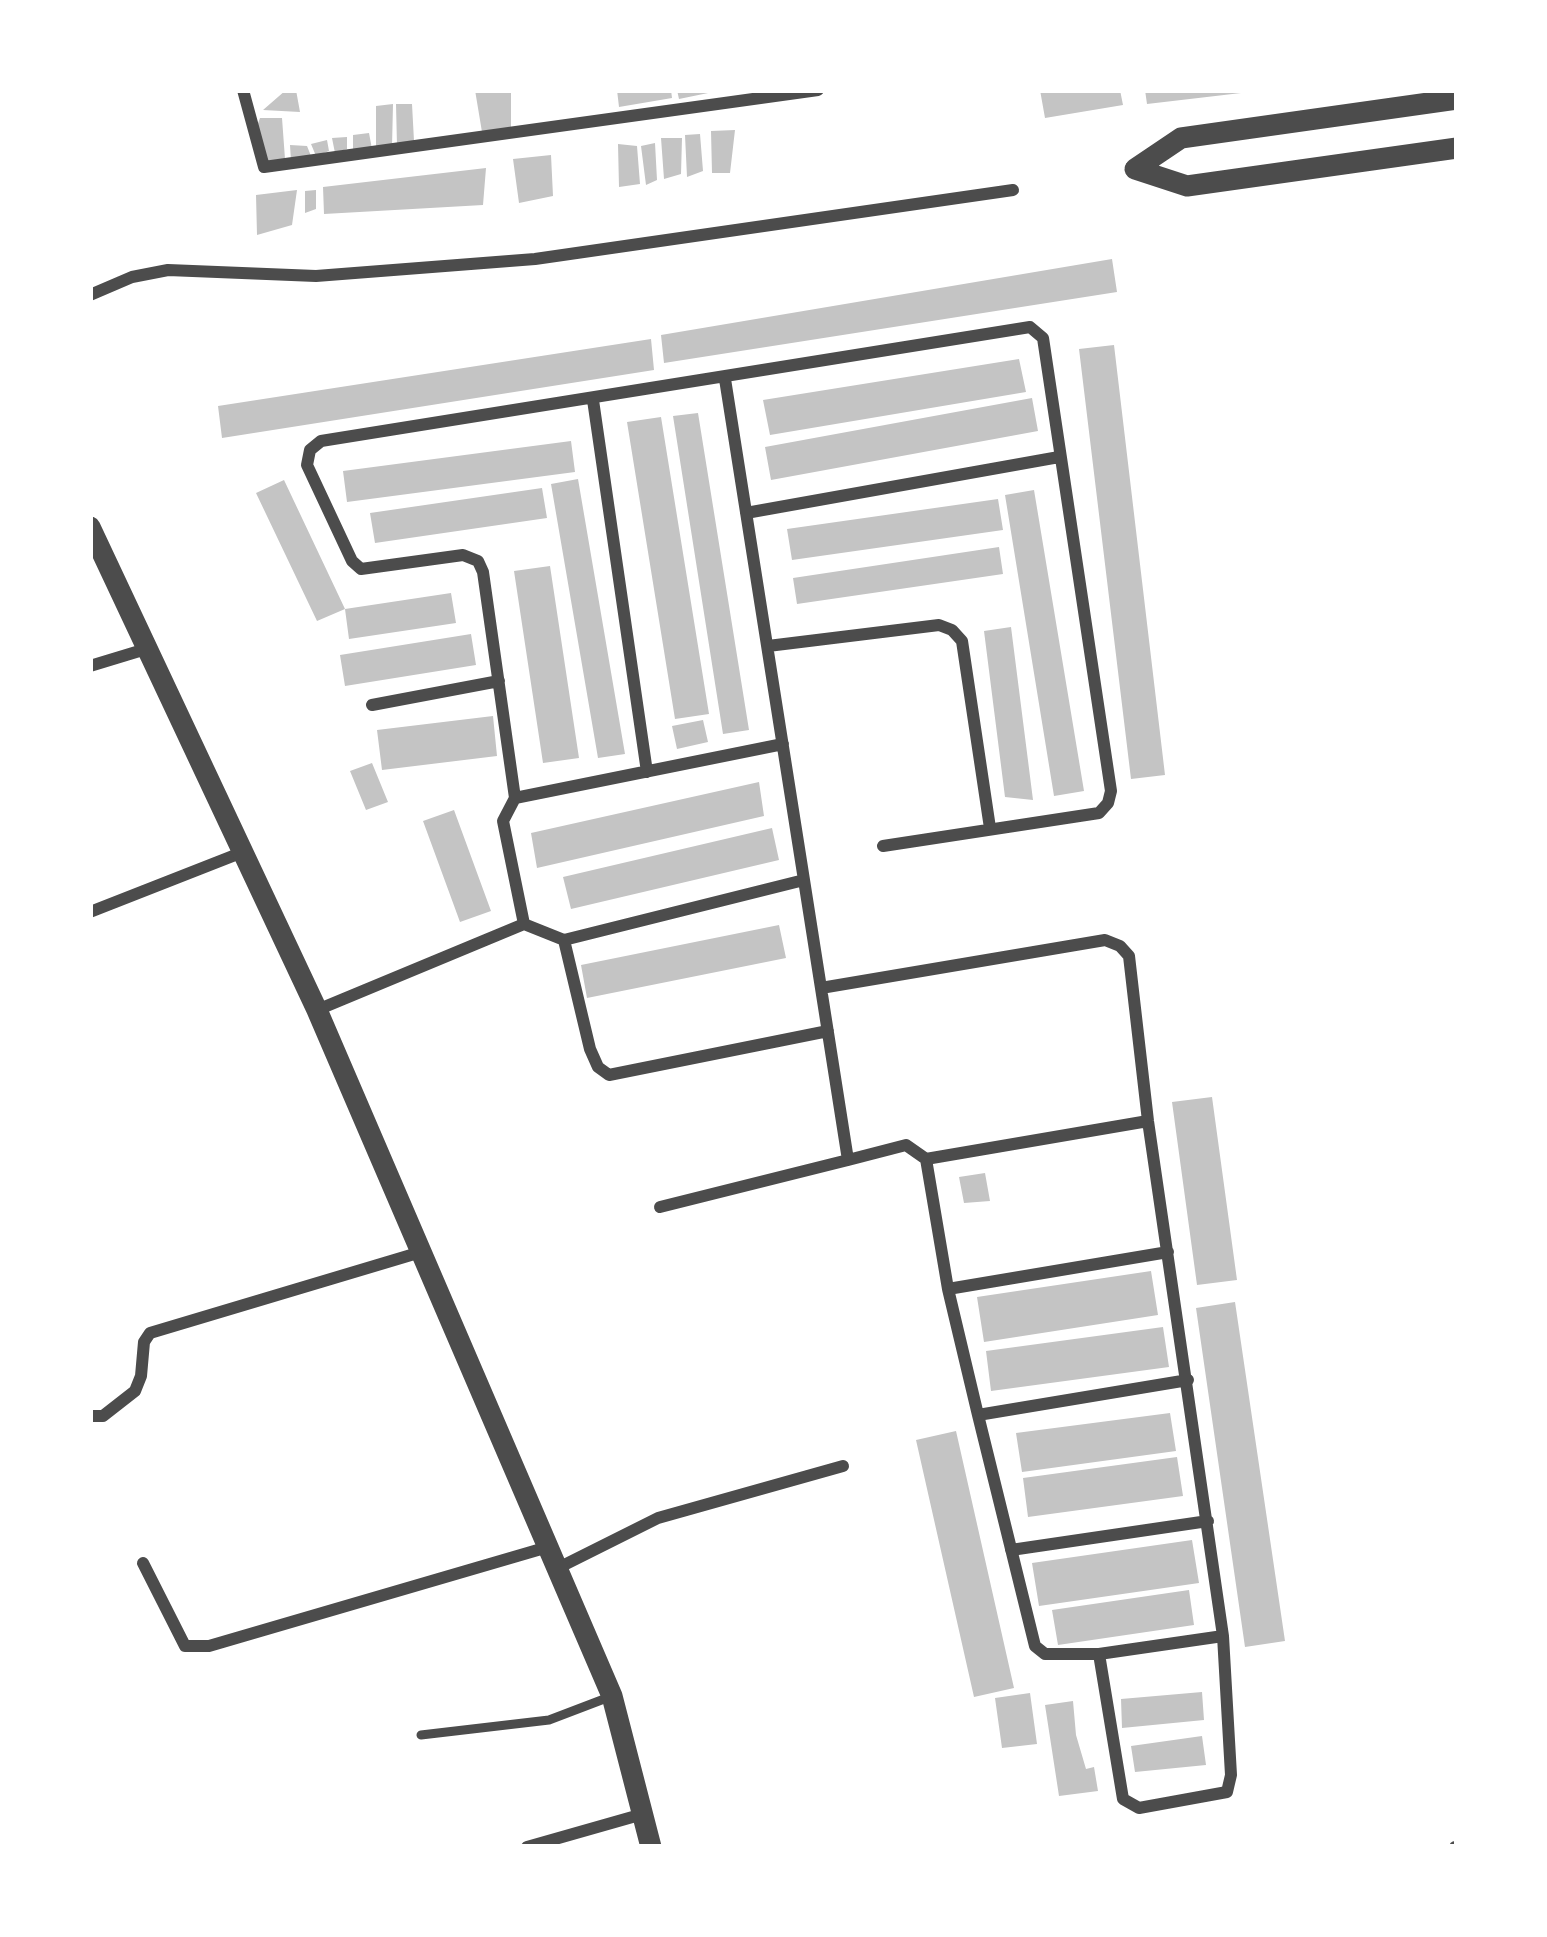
<!DOCTYPE html>
<html>
<head>
<meta charset="utf-8">
<style>
  body { margin:0 }
  #map { position:relative; width:1547px; height:1937px; overflow:hidden; background:#fff; font-family:"Roboto Condensed",sans-serif }
  canvas { display:block }
  .frame { position:absolute; inset:0; border:93px solid #fff; pointer-events:none }
</style>
</head>
<body>
<div id="map">
<canvas width="1547" height="1937"></canvas>
<div class="frame"></div>
</div>
<script>
const c = document.querySelector('canvas').getContext('2d');
c.lineJoin = 'round';
function paint(path, color) { c.fillStyle = color; c.fill(path, 'evenodd'); }
const shape = rows => new Path2D(rows.map(r => 'M' + r).join(''));
function strokePath(path, color, width, dash) { c.strokeStyle = color; c.lineWidth = width; c.lineCap = dash ? 'butt' : 'round'; c.setLineDash(dash || []); c.stroke(path); }
paint(shape([
  [286,90,296,90,300,112,263,110],
  [475,90,511,90,511,128,482,132],
  [617,90,671,90,672,98,619,107],
  [677,90,713,90,713,92,679,99],
  [1040,90,1120,90,1123,105,1045,118],
  [1145,90,1241,90,1241,93,1147,104],
  [393,104,392,147,376,149,376,106],
  [396,104,412,104,414,141,397,146],
  [260,118,282,118,285,159,265,165,257,126],
  [735,130,730,173,712,173,711,131],
  [369,133,372,149,353,150,353,135],
  [700,134,703,171,687,177,685,135],
  [347,137,347,149,335,153,332,138],
  [661,138,682,138,681,174,664,179],
  [327,140,329,151,316,156,311,144],
  [655,143,657,180,646,185,641,146],
  [618,144,637,146,640,184,619,187],
  [290,145,307,146,311,156,291,161],
  [551,155,553,196,519,203,513,159],
  [486,168,483,205,324,214,323,187],
  [297,190,292,225,257,235,256,195],
  [316,190,316,209,305,213,305,191],
  [1112,259,1117,292,664,363,661,335],
  [651,339,654,370,222,438,218,406],
  [1114,345,1165,775,1131,779,1079,349],
  [1019,359,1026,392,770,435,763,400],
  [1032,398,1038,431,771,480,765,447],
  [698,413,749,730,723,734,673,416],
  [661,417,709,714,675,719,627,422],
  [571,441,575,472,347,502,343,471],
  [578,479,625,754,598,758,551,484],
  [284,480,345,609,317,621,256,493],
  [542,488,547,518,375,543,370,513],
  [1034,490,1084,791,1054,796,1005,495],
  [998,499,1003,530,792,560,787,529],
  [999,547,1003,574,797,604,793,578],
  [550,566,579,758,543,763,514,571],
  [451,593,456,623,349,639,345,609],
  [1011,627,1033,800,1005,797,984,631],
  [471,634,476,665,345,686,340,655],
  [493,716,497,756,382,770,377,730],
  [703,720,708,742,677,749,672,726],
  [372,763,388,802,366,810,350,771],
  [759,782,764,816,537,868,531,833],
  [454,810,491,911,460,922,423,821],
  [772,828,779,860,571,909,563,877],
  [779,925,786,958,587,998,581,965],
  [1212,1097,1237,1280,1197,1285,1172,1102],
  [985,1173,990,1201,964,1203,959,1177],
  [1151,1271,1158,1315,984,1342,977,1297],
  [1235,1302,1285,1641,1245,1647,1196,1308],
  [1163,1327,1169,1367,991,1391,986,1351],
  [1170,1413,1176,1451,1022,1472,1016,1433],
  [956,1431,1014,1688,974,1697,916,1440],
  [1177,1457,1183,1496,1028,1517,1023,1478],
  [1192,1540,1199,1583,1039,1606,1032,1563],
  [1189,1590,1194,1625,1058,1645,1052,1610],
  [1202,1692,1204,1720,1122,1728,1121,1699],
  [1030,1693,1037,1744,1002,1748,995,1698],
  [1073,1701,1076,1735,1086,1769,1094,1767,1098,1791,1059,1796,1045,1705],
  [1202,1736,1206,1765,1135,1772,1131,1746]
]), '#c4c4c4');
strokePath(shape([
  [421,1735,549,1720,612,1696]
]), '#4c4c4c', 9);
strokePath(shape([
  [243,90,264,167,818,90],
  [90,295,132,277,168,270,316,276,535,259,1013,190],
  [593,400,647,772],
  [746,513,1059,457],
  [768,646,939,625,952,630,962,641,990,828],
  [90,666,146,649],
  [372,705,499,681],
  [515,798,783,744],
  [804,880,848,1160,906,1145,926,1159,1148,1121],
  [90,912,243,852],
  [524,924,503,821,515,798,483,572,478,561,463,555,361,569,352,561,307,465,310,450,321,441,1030,327,1043,338,1111,791,1108,803,1099,813,883,846],
  [564,940,590,1049,598,1067,609,1075,828,1031],
  [821,988,1105,940,1120,946,1129,956,1148,1121,1223,1636],
  [317,1010,524,924,564,940,804,880,725,379],
  [926,1159,948,1289,1168,1252],
  [660,1207,848,1160],
  [948,1289,978,1415,1188,1380],
  [978,1415,1035,1646,1045,1654,1099,1654,1223,1636,1231,1775,1227,1792,1139,1808,1123,1799,1099,1654],
  [90,1416,103,1416,135,1391,141,1376,144,1342,150,1333,421,1252],
  [1011,1550,1208,1521],
  [143,1563,185,1646,209,1646,548,1547],
  [558,1568,658,1518,843,1466],
  [527,1847,643,1814],
  [1455,1847,1457,1847]
]), '#4c4c4c', 12);
strokePath(shape([
  [1135,169,1181,138,1457,99],
  [1135,169,1187,186,1457,148],
  [90,527,317,1010,612,1696,651,1847]
]), '#4c4c4c', 21);
</script>
</body>
</html>
